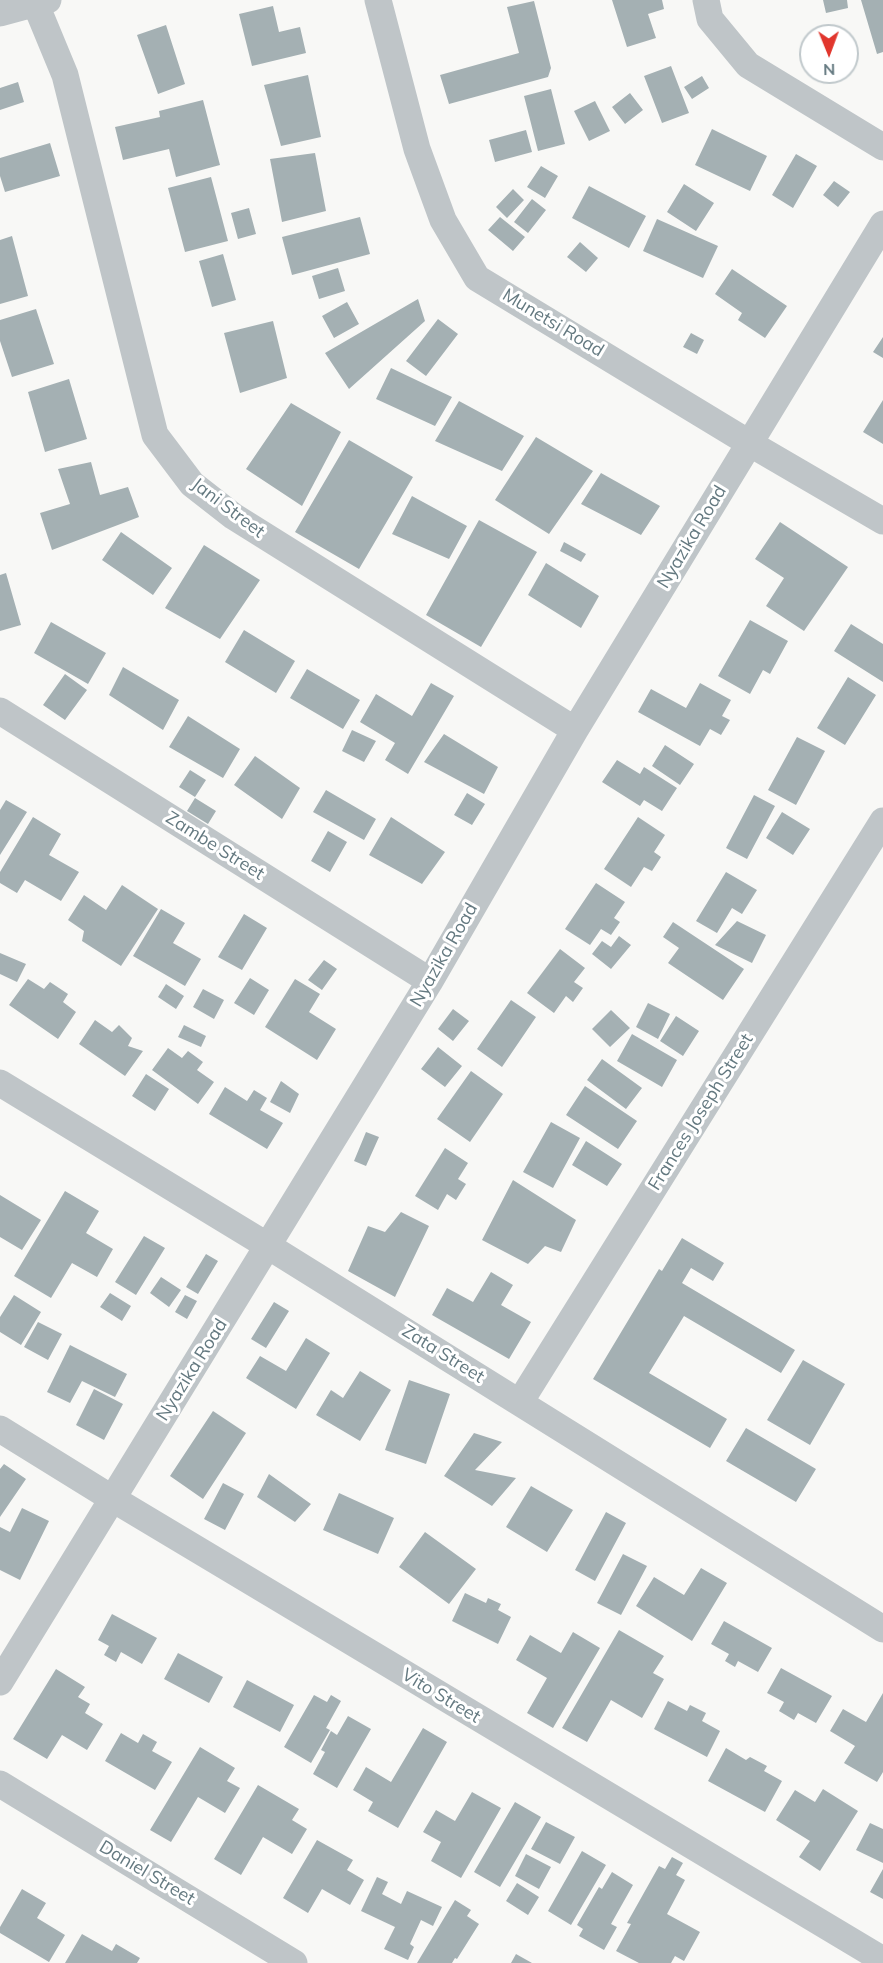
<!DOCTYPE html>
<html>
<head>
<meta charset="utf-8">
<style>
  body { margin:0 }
  #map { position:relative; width:883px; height:1963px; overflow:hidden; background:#f8f8f6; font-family:Mulish,sans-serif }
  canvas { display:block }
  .north { position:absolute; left:799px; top:24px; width:60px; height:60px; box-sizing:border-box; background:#fff; border:2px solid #c1c9cc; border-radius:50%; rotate:179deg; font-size:16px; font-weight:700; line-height:24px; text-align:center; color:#647980 }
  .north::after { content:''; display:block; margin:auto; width:21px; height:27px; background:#e1362d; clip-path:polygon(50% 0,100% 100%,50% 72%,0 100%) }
</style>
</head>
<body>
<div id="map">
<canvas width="883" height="1963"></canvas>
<div class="north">N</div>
</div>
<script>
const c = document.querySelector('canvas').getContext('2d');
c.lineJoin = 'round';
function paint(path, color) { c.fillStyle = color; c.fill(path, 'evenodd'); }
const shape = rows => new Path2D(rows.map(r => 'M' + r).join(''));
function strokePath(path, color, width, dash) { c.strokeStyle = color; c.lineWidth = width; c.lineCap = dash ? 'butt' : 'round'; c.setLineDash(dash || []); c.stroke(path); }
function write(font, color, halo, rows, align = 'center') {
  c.font = font + ' Mulish,sans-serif'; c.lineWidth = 6; c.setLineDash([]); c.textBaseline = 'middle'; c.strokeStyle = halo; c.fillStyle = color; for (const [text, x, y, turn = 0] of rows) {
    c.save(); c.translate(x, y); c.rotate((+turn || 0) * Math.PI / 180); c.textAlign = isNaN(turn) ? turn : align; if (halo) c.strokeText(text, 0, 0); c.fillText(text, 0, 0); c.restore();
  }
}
paint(shape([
  [612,0,662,0,664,9,648,14,656,38,627,47],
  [823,0,847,0,848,8,826,13],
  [861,0,883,0,883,52,877,54],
  [534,1,551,68,548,77,449,104,440,75,519,53,507,7],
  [273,6,279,32,300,27,306,53,252,66,239,14],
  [166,25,185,84,158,94,137,35],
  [671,66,689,113,662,123,644,76],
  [308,75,321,137,281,146,264,85],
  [702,76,709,88,692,99,684,87],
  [18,82,24,102,0,110,0,88],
  [551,89,565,144,538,151,524,96],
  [630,93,643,110,625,124,612,107],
  [203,100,220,165,176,177,169,149,123,160,115,127,160,117,159,111],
  [595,101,610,131,589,141,574,111],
  [712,129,767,156,750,191,695,165],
  [526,130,532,152,495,162,489,140],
  [50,143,60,176,5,192,0,176,0,158],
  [315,153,326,211,282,222,270,159],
  [796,154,817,166,793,208,772,195],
  [541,166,558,176,545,198,527,187],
  [211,177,228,241,185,252,168,188],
  [834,181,850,192,838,207,823,195],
  [684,184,714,203,696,231,667,212],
  [589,186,646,216,629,248,572,218],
  [513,189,524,200,507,218,496,207],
  [532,199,546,210,528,233,514,222],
  [249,208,256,234,238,239,231,213],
  [360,217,370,254,292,275,282,237],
  [500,217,525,237,513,251,488,230],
  [657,219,718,246,703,278,643,251],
  [12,236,28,296,0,304,0,240],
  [580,242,598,258,586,272,567,257],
  [223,254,236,300,212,307,199,261],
  [338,268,345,291,319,299,312,276],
  [732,269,787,306,765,338,738,320,742,313,715,294],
  [418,299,425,321,349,389,325,353],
  [347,302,359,324,334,338,322,316],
  [36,309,54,364,12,377,0,341,0,320],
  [438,319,458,334,426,376,406,361],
  [273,321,287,378,240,393,224,333],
  [691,333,704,340,697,354,683,347],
  [883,337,883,358,873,352],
  [391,368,452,397,435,426,376,399],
  [69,379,87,439,45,452,28,392],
  [883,400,883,444,863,432],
  [459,401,524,436,502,471,435,441],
  [291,403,341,432,302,506,246,469],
  [536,437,593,471,549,534,495,500],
  [349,440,413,477,359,569,295,532],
  [91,462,100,495,128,487,139,517,52,550,40,513,70,504,58,469],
  [601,473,660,506,641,535,581,504],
  [412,496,467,526,449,559,392,534],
  [479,520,537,552,481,647,426,615],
  [780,522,848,567,804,631,766,606,784,578,755,559],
  [121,532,172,568,153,595,102,560],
  [564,542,586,554,581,562,560,551],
  [204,545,260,580,220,639,165,608],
  [546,563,599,596,581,628,528,595],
  [6,573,21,625,0,631,0,575],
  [750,620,788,641,770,674,763,670,750,694,718,676],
  [51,622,106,653,88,684,34,653],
  [851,624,883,644,883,682,834,651],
  [244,630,295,661,276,693,225,662],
  [123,667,179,700,163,730,109,695],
  [307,669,360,700,343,729,290,698],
  [65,674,87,690,65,720,43,705],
  [848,677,876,695,845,745,817,728],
  [431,683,454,696,408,774,385,760,395,743,360,722,376,694,412,716],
  [700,683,731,700,722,716,730,720,721,735,710,729,700,746,638,712,651,689,686,708],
  [188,716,240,749,223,778,169,747],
  [352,730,376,741,364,762,342,751],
  [444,734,498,767,484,794,424,762],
  [797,737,825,751,796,805,768,790],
  [665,745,694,764,680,785,652,766],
  [255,756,300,788,282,819,234,785],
  [617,760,640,774,644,767,677,788,662,811,644,800,640,806,602,782],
  [190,770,206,780,195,797,179,787],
  [326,790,376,819,364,840,313,812],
  [467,793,485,804,472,825,454,815],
  [754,795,775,806,747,859,726,848],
  [195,798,216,811,208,824,187,811],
  [6,800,27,812,0,855,0,810],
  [782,812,810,829,793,855,766,838],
  [33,817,61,834,49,855,79,872,61,901,25,880,17,893,0,883,0,872],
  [391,817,445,852,422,884,369,855],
  [638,817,665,835,654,852,661,857,652,871,644,867,631,887,604,869],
  [328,831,347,842,330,872,311,861],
  [726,872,757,890,742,914,732,908,717,933,696,921],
  [596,883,625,902,614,918,620,922,611,935,601,929,590,945,565,929],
  [122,885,158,909,121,966,82,941,84,931,68,920,84,895,106,910],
  [161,909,185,923,173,943,201,959,185,986,133,956],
  [244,914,267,928,242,970,218,957],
  [737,921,766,935,752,963,715,945],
  [673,922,744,969,723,1000,668,963,679,948,663,937],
  [619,936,631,945,611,969,592,954,602,941,611,947],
  [560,949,585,968,574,982,583,988,573,1002,566,996,554,1013,527,993],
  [0,953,26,964,17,982,0,974],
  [324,960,337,969,322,990,308,980],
  [250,978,269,990,254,1015,234,1003],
  [28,979,44,989,50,982,68,994,63,1002,76,1012,58,1039,9,1005],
  [295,979,320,994,309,1012,336,1029,317,1060,265,1027],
  [166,984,184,996,176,1009,158,997],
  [203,989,224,1000,214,1019,193,1007],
  [511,1000,536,1017,502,1067,477,1049],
  [648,1003,670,1014,658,1039,636,1027],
  [453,1009,469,1021,453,1041,438,1029],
  [611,1010,630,1028,610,1047,592,1029],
  [676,1016,699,1031,683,1056,660,1041],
  [95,1020,112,1032,119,1025,132,1038,128,1046,143,1051,125,1076,79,1044],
  [184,1025,206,1036,201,1047,178,1037],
  [632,1034,677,1060,662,1087,617,1061],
  [438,1047,462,1066,445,1087,421,1069],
  [168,1048,182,1058,188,1051,203,1062,197,1070,214,1082,198,1104,152,1070],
  [602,1059,642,1088,626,1109,587,1080],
  [471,1071,503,1094,470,1142,437,1119],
  [146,1074,169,1089,155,1111,132,1096],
  [281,1081,299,1094,290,1113,270,1102],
  [585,1086,637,1121,618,1149,566,1115],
  [225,1087,247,1101,254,1090,267,1098,260,1110,283,1123,267,1149,209,1114],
  [551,1122,580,1138,553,1188,523,1172],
  [366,1132,379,1137,366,1166,354,1161],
  [586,1141,622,1164,607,1186,572,1165],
  [445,1148,468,1163,458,1179,466,1184,456,1200,447,1194,438,1210,415,1196],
  [513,1180,576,1220,561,1252,545,1246,528,1264,482,1240],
  [65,1191,99,1211,86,1233,113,1249,97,1277,72,1263,51,1298,14,1276],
  [0,1195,41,1220,22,1250,0,1237],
  [401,1212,429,1226,395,1297,348,1271,368,1226,385,1232],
  [144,1236,165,1248,136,1295,115,1282],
  [682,1238,724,1263,713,1281,691,1268,682,1283,795,1350,781,1373,684,1316,649,1373,727,1419,710,1448,593,1379,659,1269,662,1271],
  [206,1254,218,1261,198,1294,186,1287],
  [491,1272,513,1285,501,1305,531,1322,509,1359,432,1315,447,1288,473,1302],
  [161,1277,181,1290,169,1307,150,1293],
  [110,1293,131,1306,122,1321,100,1307],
  [14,1295,41,1312,21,1345,0,1332,0,1317],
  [185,1295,197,1301,187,1319,175,1312],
  [274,1302,289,1311,266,1348,251,1339],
  [38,1322,62,1334,48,1360,24,1347],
  [306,1338,330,1353,296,1409,246,1378,260,1356,286,1371],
  [70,1345,127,1374,115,1397,82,1381,70,1403,47,1392],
  [803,1360,845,1384,810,1445,767,1420],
  [360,1371,391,1390,360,1441,316,1415,331,1390,343,1398],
  [409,1380,450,1394,426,1464,385,1450],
  [94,1389,123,1404,104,1440,76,1425],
  [213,1411,246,1433,203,1499,170,1476],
  [746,1428,816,1469,796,1502,726,1461],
  [474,1433,502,1442,475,1470,516,1478,492,1506,444,1476],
  [4,1464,26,1479,0,1517,0,1469],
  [269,1474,311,1504,295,1522,257,1497],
  [223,1483,244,1494,225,1530,204,1519],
  [531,1486,573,1510,547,1552,506,1527],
  [339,1493,394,1518,378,1554,323,1530],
  [22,1508,49,1521,20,1580,0,1570,0,1527,10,1532],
  [606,1512,626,1523,595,1581,575,1570],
  [425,1532,476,1569,449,1604,399,1567],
  [623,1554,647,1566,621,1615,597,1603],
  [701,1568,727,1583,692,1641,636,1606,654,1577,684,1595],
  [465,1593,486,1603,488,1598,501,1604,498,1610,511,1617,498,1644,452,1621],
  [112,1614,157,1638,142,1664,121,1652,116,1662,104,1655,109,1646,98,1640],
  [724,1621,772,1648,758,1672,738,1661,735,1667,725,1661,729,1654,711,1644],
  [619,1630,664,1656,653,1673,664,1679,642,1718,611,1700,587,1742,562,1728],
  [573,1632,600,1648,553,1728,527,1713,547,1678,516,1660,530,1635,561,1653],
  [178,1653,223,1677,209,1703,164,1679],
  [781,1668,832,1696,816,1723,798,1713,794,1720,779,1711,784,1702,767,1693],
  [56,1669,85,1687,78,1697,90,1704,85,1713,103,1724,87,1750,62,1735,47,1759,13,1739],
  [247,1680,294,1705,280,1732,233,1707],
  [883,1693,883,1772,877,1782,844,1763,855,1746,830,1731,843,1709,866,1722],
  [314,1695,327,1702,331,1695,341,1701,326,1728,330,1730,311,1763,284,1747],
  [668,1701,687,1711,690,1705,706,1713,702,1721,720,1731,707,1757,654,1729],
  [348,1716,371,1729,337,1788,313,1774,325,1752,321,1750,331,1731,337,1735],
  [423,1728,447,1742,398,1828,368,1811,373,1802,353,1790,366,1767,391,1782],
  [121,1733,138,1743,143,1734,157,1742,152,1751,172,1762,155,1790,105,1761],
  [200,1747,235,1768,227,1781,240,1788,225,1813,198,1797,171,1842,150,1830],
  [726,1748,746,1760,750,1757,767,1766,764,1771,782,1781,765,1812,708,1781],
  [258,1785,299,1809,292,1820,307,1829,292,1854,263,1837,241,1875,214,1859],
  [823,1789,858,1811,820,1871,799,1857,810,1841,776,1820,795,1790,815,1802],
  [472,1792,501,1808,461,1878,431,1861,441,1842,423,1832,436,1810,455,1821],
  [515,1802,541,1817,500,1887,474,1872],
  [546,1822,575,1837,560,1864,531,1849],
  [870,1823,883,1829,883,1863,856,1850],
  [317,1840,353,1860,347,1870,364,1880,350,1905,322,1889,308,1913,283,1898],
  [582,1851,606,1865,571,1925,548,1911],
  [526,1854,551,1867,539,1889,515,1876],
  [672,1857,683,1863,676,1875,685,1880,667,1914,700,1932,684,1961,675,1956,671,1963,639,1963,616,1951,631,1924,627,1923,659,1866,665,1869],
  [883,1869,883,1899,870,1892],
  [612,1872,633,1885,611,1924,617,1927,604,1950,579,1936,583,1929,577,1925,599,1887,602,1889],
  [377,1877,388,1882,382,1894,401,1904,407,1891,442,1907,433,1926,421,1920,410,1944,414,1947,408,1960,384,1949,395,1927,361,1911],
  [517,1883,539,1897,528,1915,506,1901],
  [22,1889,46,1903,37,1918,65,1935,49,1962,0,1933,0,1927],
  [455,1900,471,1910,467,1916,479,1924,457,1959,455,1958,452,1963,417,1963],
  [82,1934,112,1951,116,1944,140,1958,137,1963,65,1963],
  [516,1954,532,1963,511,1963]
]), '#a4b0b3');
strokePath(shape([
  [34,0,65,75,155,435,192,484,233,516,575,730],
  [378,0,417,149,443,220,477,278,749,443,883,521],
  [706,0,710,19,748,65,883,147],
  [0,13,48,0],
  [0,711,430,981],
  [0,1083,268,1246,883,1629],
  [520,1402,883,821],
  [0,1429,113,1499,883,1960],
  [0,1682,430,981,575,730,883,224],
  [0,1784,294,1963]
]), '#bfc5c8', 27);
write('18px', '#647980', '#fff', [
  ["Munetsi Road",553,323,31],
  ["Jani Street",228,508,37],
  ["Nyazika Road",692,537,-59],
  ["Zambe Street",215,846,32],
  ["Nyazika Road",444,955,-60],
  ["Frances Joseph Street",701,1112,-58],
  ["Zata Street",443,1354,32],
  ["Nyazika Road",192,1370,-58],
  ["Vito Street",441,1696,31],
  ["Daniel Street",147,1873,31]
]);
</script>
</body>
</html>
